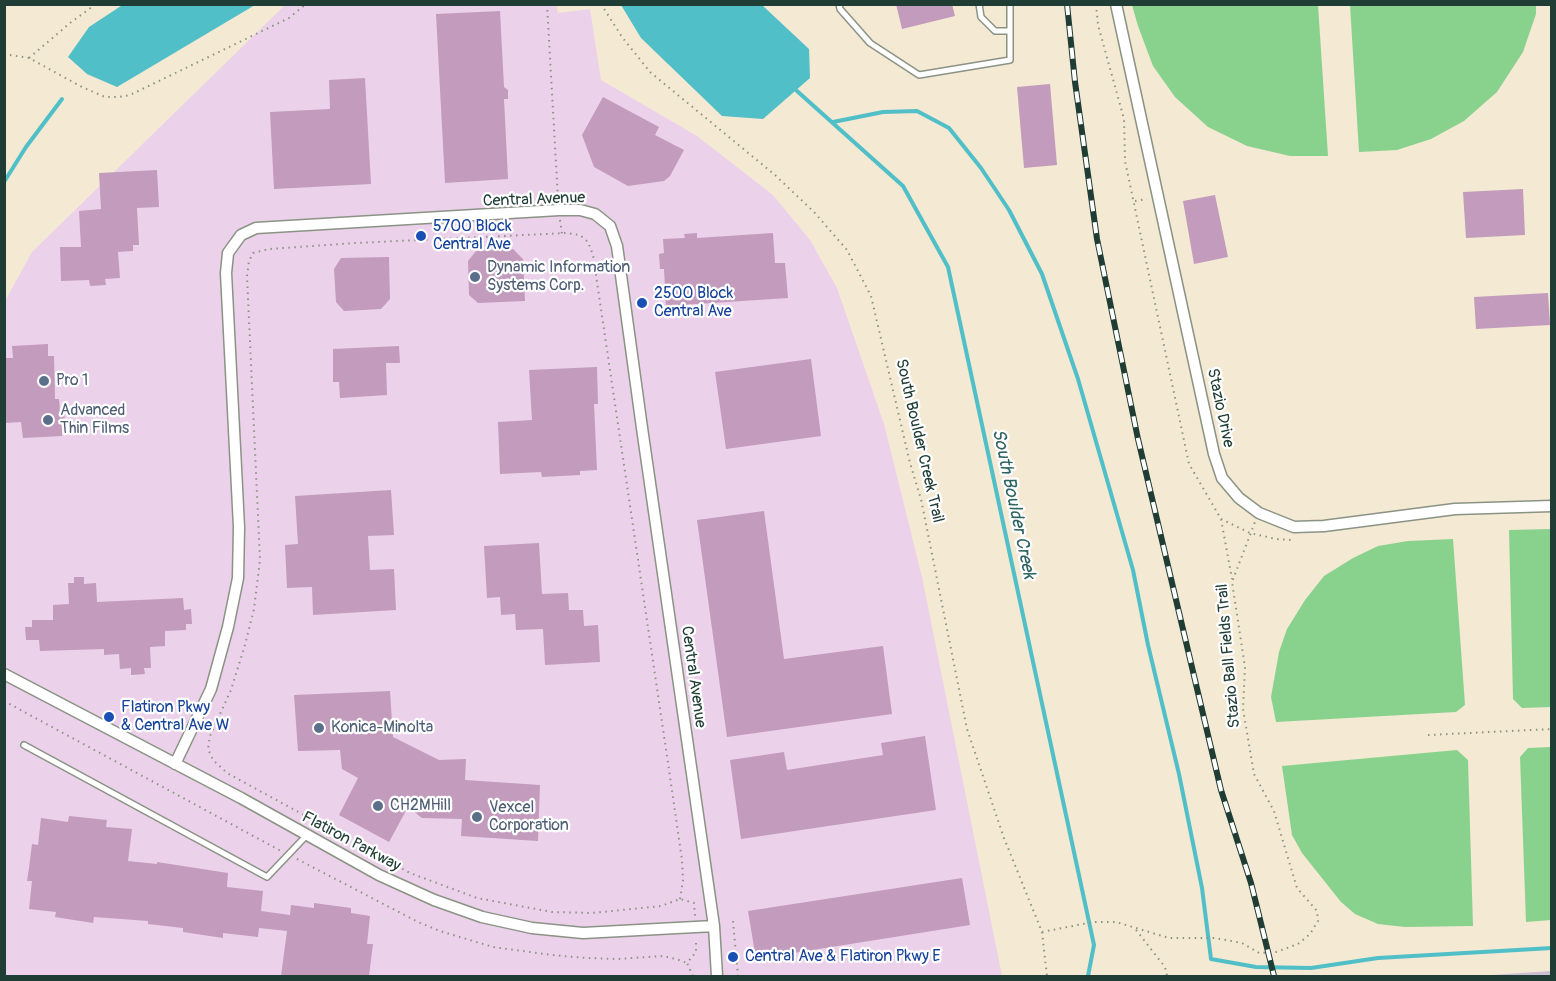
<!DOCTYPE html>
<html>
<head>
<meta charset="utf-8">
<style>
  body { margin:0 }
  #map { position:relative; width:1556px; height:981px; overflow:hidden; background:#f4e9d3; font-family:Pangolin,sans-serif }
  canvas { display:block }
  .frame { position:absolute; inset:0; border:6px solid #1f3d34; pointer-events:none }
</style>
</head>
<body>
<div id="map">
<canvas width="1556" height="981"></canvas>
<div class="frame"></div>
</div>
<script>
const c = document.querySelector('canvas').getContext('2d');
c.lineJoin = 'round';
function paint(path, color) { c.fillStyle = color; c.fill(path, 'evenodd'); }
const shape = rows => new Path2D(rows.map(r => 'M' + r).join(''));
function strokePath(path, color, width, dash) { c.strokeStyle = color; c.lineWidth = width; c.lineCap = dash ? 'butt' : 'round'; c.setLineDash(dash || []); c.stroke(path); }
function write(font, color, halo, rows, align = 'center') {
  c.font = font + ' Pangolin,sans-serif'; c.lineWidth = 4.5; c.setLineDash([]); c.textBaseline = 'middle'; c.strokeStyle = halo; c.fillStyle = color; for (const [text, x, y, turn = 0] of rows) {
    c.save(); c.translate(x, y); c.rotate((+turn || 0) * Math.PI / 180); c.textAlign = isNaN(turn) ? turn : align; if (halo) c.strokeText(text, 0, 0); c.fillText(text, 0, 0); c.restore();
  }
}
paint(shape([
  [556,4,558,13,590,9,601,80,697,136,773,195,810,240,837,288,884,424,922,577,1002,976,5,976,4,303,32,252,285,5]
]), '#ecd1ea');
paint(shape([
  [1551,971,1551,976,1476,976]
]), '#cbbfd5');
paint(shape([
  [1132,5,1318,5,1328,156,1290,156,1247,146,1208,127,1175,97,1153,66,1138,26],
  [1536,5,1536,14,1523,52,1497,92,1464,121,1431,139,1397,150,1359,152,1350,5],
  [1551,529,1551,707,1522,708,1513,699,1509,530],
  [1453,539,1465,705,1456,712,1276,722,1271,697,1279,652,1287,629,1305,600,1324,576,1353,558,1378,546,1408,541],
  [1551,747,1551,920,1526,922,1520,757,1528,748],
  [1457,750,1468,760,1473,926,1405,927,1378,924,1355,914,1341,902,1302,853,1292,835,1282,766]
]), '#89d28e');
paint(shape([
  [124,4,255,4,255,5,117,87,87,74,68,57,89,27],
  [621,5,762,5,809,49,810,78,763,119,722,116,641,38]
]), '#51bfc7');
strokePath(shape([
  [797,91,903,186,948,267,1094,945,1088,976],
  [833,122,883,112,917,111,949,128,981,168,1009,210,1042,274,1078,379,1133,570,1148,645,1179,774,1202,888,1211,959,1256,967,1311,968,1378,958,1552,948],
  [4,182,26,147,62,99]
]), '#51bfc7', 4);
paint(shape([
  [896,4,952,4,955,16,902,29],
  [500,11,504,87,508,90,508,99,504,99,508,179,445,183,436,14],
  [365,78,371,184,274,189,270,112,330,109,329,80],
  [1050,84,1057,165,1024,168,1017,87],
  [603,97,659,127,655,135,684,150,670,176,664,181,628,186,594,167,582,135],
  [157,170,159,207,137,208,139,245,133,245,133,251,118,252,120,278,105,279,106,285,90,286,89,280,61,281,60,247,81,247,79,211,101,209,99,173],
  [1523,189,1525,235,1466,238,1463,192],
  [1215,195,1228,257,1194,264,1183,201],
  [697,233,697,238,773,233,775,263,785,263,788,298,666,306,664,269,660,269,659,254,664,253,663,239,685,238,684,234],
  [513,249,523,259,525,301,478,303,469,295,468,261,476,251],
  [389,257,390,299,381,309,344,311,336,302,334,269,341,258],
  [1548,293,1550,325,1476,329,1474,297],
  [48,344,48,356,54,356,55,399,59,399,60,412,64,412,66,430,62,430,62,436,23,438,21,422,4,423,4,358,13,358,12,346],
  [399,346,400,363,386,363,387,395,340,398,339,382,333,382,333,349],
  [811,359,821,436,726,449,715,372],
  [597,367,598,404,594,404,597,470,580,471,580,475,542,477,541,472,500,474,498,422,532,420,529,370],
  [391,490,394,535,368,536,370,570,394,569,396,610,313,615,312,587,287,588,285,545,298,544,295,496],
  [764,511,784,659,883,646,892,714,727,737,697,520],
  [539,543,542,594,568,593,569,610,583,610,584,626,598,625,600,662,545,665,543,629,516,630,515,614,501,615,500,597,487,598,484,546],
  [74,577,84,577,84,584,96,583,97,602,183,598,184,610,191,609,192,624,186,624,186,630,165,631,165,646,150,647,151,668,144,668,145,674,131,675,131,668,120,669,119,654,104,655,104,649,40,651,39,640,26,640,25,627,32,627,32,620,53,620,53,605,69,604,68,583,74,583],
  [390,691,393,737,439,760,466,759,465,780,540,785,538,841,461,836,462,819,422,818,408,807,389,842,339,815,358,778,342,769,340,750,298,751,294,695],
  [925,736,936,810,741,839,730,760,784,752,787,770,883,755,881,743],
  [69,816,107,820,106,827,132,829,128,861,157,864,157,862,228,873,227,887,263,891,261,911,290,915,291,905,314,908,314,903,351,908,351,913,370,916,367,944,373,944,369,976,281,976,287,931,259,928,258,937,223,933,223,938,183,932,183,928,148,924,148,921,94,917,93,923,55,917,56,912,29,909,32,881,27,881,29,868,32,844,38,845,41,818,68,822],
  [962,878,970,925,756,959,748,911]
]), '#c29bbd');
const service = shape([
  [839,4,840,9,870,43,919,75,1010,60,1010,4],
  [979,4,981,17,995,31,1010,31],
  [24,745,267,877,307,835]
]);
const minor = shape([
  [1116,4,1214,454,1222,478,1239,498,1259,513,1294,527,1324,526,1455,509,1552,506],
  [4,674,241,798,379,875,434,900,482,917,532,928,583,933,714,926],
  [175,764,211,689,228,627,238,578,239,527,226,273,228,253,241,235,256,228,559,210,580,210,595,214,610,226,617,246,642,428,714,926,717,976]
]);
strokePath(service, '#8a9384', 8);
strokePath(minor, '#8a9384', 13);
strokePath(shape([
  [547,4,558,199],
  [601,4,622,37,650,72,775,175,814,212,847,250,871,296,910,463,921,499,967,729,1004,838,1042,932,1047,976],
  [1096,4,1098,25,1124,119,1125,161,1189,464,1221,519,1232,579],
  [4,54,29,58,82,87,105,97,118,97,130,95,289,18,306,4],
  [29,58,70,23,96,4],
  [1135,201,1147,199],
  [560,220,562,234],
  [1221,519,1250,533,1276,539,1292,540],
  [4,701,281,851],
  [1428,735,1552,729],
  [297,859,418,922,440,931,493,947,552,955,586,958,617,959,663,956,676,959,687,963],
  [680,899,683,881,682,860,668,763,593,255,588,242,580,235,566,233,356,243,269,249,253,253,249,261,247,276,260,560,254,609,245,645,231,690,210,736,208,749,213,760,227,773,410,873,477,898,552,912,592,913,661,906,680,899,694,903,695,916],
  [733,921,738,976],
  [1136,930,1165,967,1167,976],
  [1042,932,1093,922,1116,922,1169,938,1215,938,1242,943,1259,953,1276,952,1298,944,1310,934,1318,921,1317,911,1297,888,1274,811,1254,774,1243,709,1245,667,1232,582,1255,522],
  [693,976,687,963,696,952,696,939]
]), '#8a9384', 2, [1.5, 4.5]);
strokePath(service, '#fff', 5);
strokePath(minor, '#fff', 10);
const rail = shape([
  [1067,4,1075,82,1097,239,1138,439,1221,790,1251,883,1274,976]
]);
strokePath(rail, '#1f3d34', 6);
strokePath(rail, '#fff', 4, [11]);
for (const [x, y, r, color] of [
  [421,236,6,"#1a4fb4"],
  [475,277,6,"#5c6f8a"],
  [642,303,6,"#1a4fb4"],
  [44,381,6,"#5c6f8a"],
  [48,420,6,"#5c6f8a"],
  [109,717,6,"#1a4fb4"],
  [319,728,6,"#5c6f8a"],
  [378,806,6,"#5c6f8a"],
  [477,817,6,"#5c6f8a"],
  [733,957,6,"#1a4fb4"]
]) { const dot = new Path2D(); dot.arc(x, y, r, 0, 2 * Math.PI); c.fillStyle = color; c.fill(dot); strokePath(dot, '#fff', 2); }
write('16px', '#1f3d34', '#fff', [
  ["Central Avenue",534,200,-2],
  ["Stazio Drive",1220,408,78],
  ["South Boulder Creek Trail",919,441,77],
  ["Stazio Ball Fields Trail",1229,656,-95],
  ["Central Avenue",693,677,82],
  ["Flatiron Parkway",351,842,28]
]);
write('16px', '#164399', '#fff', [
  ["5700 Block",433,227],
  ["Central Ave",433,245],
  ["2500 Block",654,294],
  ["Central Ave",654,312],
  ["Flatiron Pkwy",121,708],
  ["& Central Ave W",121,726],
  ["Central Ave & Flatiron Pkwy E",745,957]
], 'left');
write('16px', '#4e5e75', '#fff', [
  ["Dynamic Information",487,268],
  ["Systems Corp.",487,286],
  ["Pro 1",56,381],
  ["Advanced",60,411],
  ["Thin Films",60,429],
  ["Konica-Minolta",331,728],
  ["CH2MHill",390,806],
  ["Vexcel",489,808],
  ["Corporation",489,826]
], 'left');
write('italic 18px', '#2e6460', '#fff', [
  ["South Boulder Creek",1013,504,78]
]);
</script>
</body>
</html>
